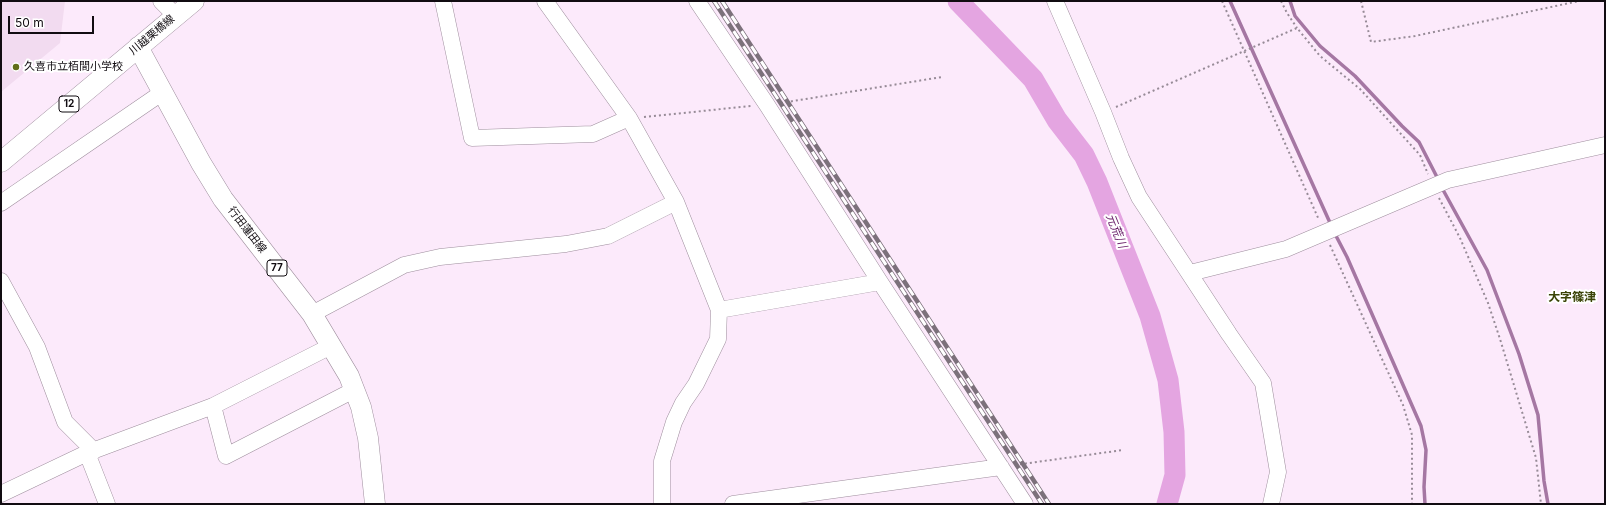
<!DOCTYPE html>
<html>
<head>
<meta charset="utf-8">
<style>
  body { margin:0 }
  #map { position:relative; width:1606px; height:505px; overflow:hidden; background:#fceafb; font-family:Inter,sans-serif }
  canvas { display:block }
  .frame { position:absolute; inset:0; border:2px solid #110c11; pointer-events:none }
  .scale { position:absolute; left:8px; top:16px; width:86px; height:18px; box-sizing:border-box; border:2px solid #110c11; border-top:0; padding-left:5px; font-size:12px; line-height:14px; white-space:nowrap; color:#110c11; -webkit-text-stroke:3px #fff; paint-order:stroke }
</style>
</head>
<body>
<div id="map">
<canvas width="1606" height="505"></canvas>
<div class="frame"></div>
<div class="scale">50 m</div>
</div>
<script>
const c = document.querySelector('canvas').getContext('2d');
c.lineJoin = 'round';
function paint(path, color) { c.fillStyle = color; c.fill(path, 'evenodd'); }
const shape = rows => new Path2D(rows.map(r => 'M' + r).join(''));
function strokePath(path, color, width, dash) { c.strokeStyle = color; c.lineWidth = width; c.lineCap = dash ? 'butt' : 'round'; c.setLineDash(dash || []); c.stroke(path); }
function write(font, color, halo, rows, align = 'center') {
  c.font = font + ' Inter,"Noto Sans JP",sans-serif'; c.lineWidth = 4; c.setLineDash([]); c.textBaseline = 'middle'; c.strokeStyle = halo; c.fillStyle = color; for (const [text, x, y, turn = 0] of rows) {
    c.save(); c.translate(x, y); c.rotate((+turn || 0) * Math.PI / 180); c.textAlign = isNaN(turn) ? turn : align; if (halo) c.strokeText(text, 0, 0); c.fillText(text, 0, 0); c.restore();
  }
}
paint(shape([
  [1,1,65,1,60,43,1,92]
]), '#f2dbf0');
strokePath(shape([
  [1230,1,1331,225],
  [1290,1,1295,16,1320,46,1355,76,1402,126,1419,142,1439,181],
  [1442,188,1487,270,1519,354,1538,415,1544,481,1548,504],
  [1334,232,1347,257,1421,426,1426,450,1424,487,1425,504]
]), '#a577a3', 3.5);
strokePath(shape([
  [958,1,1033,79,1057,120,1084,155,1097,182,1150,316,1168,380,1174,432,1175,475,1167,504]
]), '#e4a5e1', 21);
const minor = shape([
  [161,1,176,16],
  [443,1,472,138,593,134,629,118],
  [545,1,629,118,676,202,719,310,718,339,696,384,683,403,674,422,662,461,662,504],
  [697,1,767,105,880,282,1025,504],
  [1055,1,1103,112,1121,158,1139,197,1229,334,1263,383,1278,472,1271,504],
  [1,203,163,92],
  [1190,273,1286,249,1448,180,1605,145],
  [1,281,37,347,65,422,94,451],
  [719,310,880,282],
  [312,314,404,265,440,257,566,244,608,236,676,202],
  [213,406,226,456,354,390],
  [87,453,107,504],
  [1,494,87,453,213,406,331,346],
  [733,504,1001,467]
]);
const major = shape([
  [138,47,201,163,223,199,312,314,349,376,361,407,368,438,375,504],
  [1,162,194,1]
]);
strokePath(minor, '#9e8e9d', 17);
strokePath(major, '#9e8e9d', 21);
strokePath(shape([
  [1222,1,1319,220],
  [1281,1,1287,13,1297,28],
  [1361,1,1371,42,1415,36,1579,1],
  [781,103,942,77],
  [1116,107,1297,28,1320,56,1360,89,1420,155,1428,174],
  [644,117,751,106],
  [1439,198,1460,238,1488,303,1500,339,1536,458,1541,504],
  [1330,245,1403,405,1412,435,1412,504],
  [1015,465,1123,450]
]), '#978b97', 2, [2, 3]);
strokePath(minor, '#fff', 16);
strokePath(major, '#fff', 20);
const rail = shape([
  [714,1,1042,504],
  [722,1,1049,504]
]);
strokePath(rail, '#7c717b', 4.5);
strokePath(rail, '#fff', 3, [9]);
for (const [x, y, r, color] of [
  [16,67,4,"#616e18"]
]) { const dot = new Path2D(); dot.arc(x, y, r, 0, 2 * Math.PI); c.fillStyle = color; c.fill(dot); strokePath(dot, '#fff', 1.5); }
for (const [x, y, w] of [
  [69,104,20],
  [277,268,20]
]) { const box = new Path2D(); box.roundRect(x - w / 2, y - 8, w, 16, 3); c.fillStyle = '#fff'; c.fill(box); strokePath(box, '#110c11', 1); }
write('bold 10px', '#110c11', null, [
  ["12",69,104],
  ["77",277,268]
]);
write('11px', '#110c11', '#fff', [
  ["川越栗橋線",152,35,-40],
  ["行田蓮田線",247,230,52]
]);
write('11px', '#110c11', '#fff', [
  ["久喜市立栢間小学校",24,67]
], 'left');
write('italic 12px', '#6b226b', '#fff', [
  ["元荒川",1116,231,68]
]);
write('bold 12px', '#3a4306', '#fff', [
  ["大字篠津",1572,297]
]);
</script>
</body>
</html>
